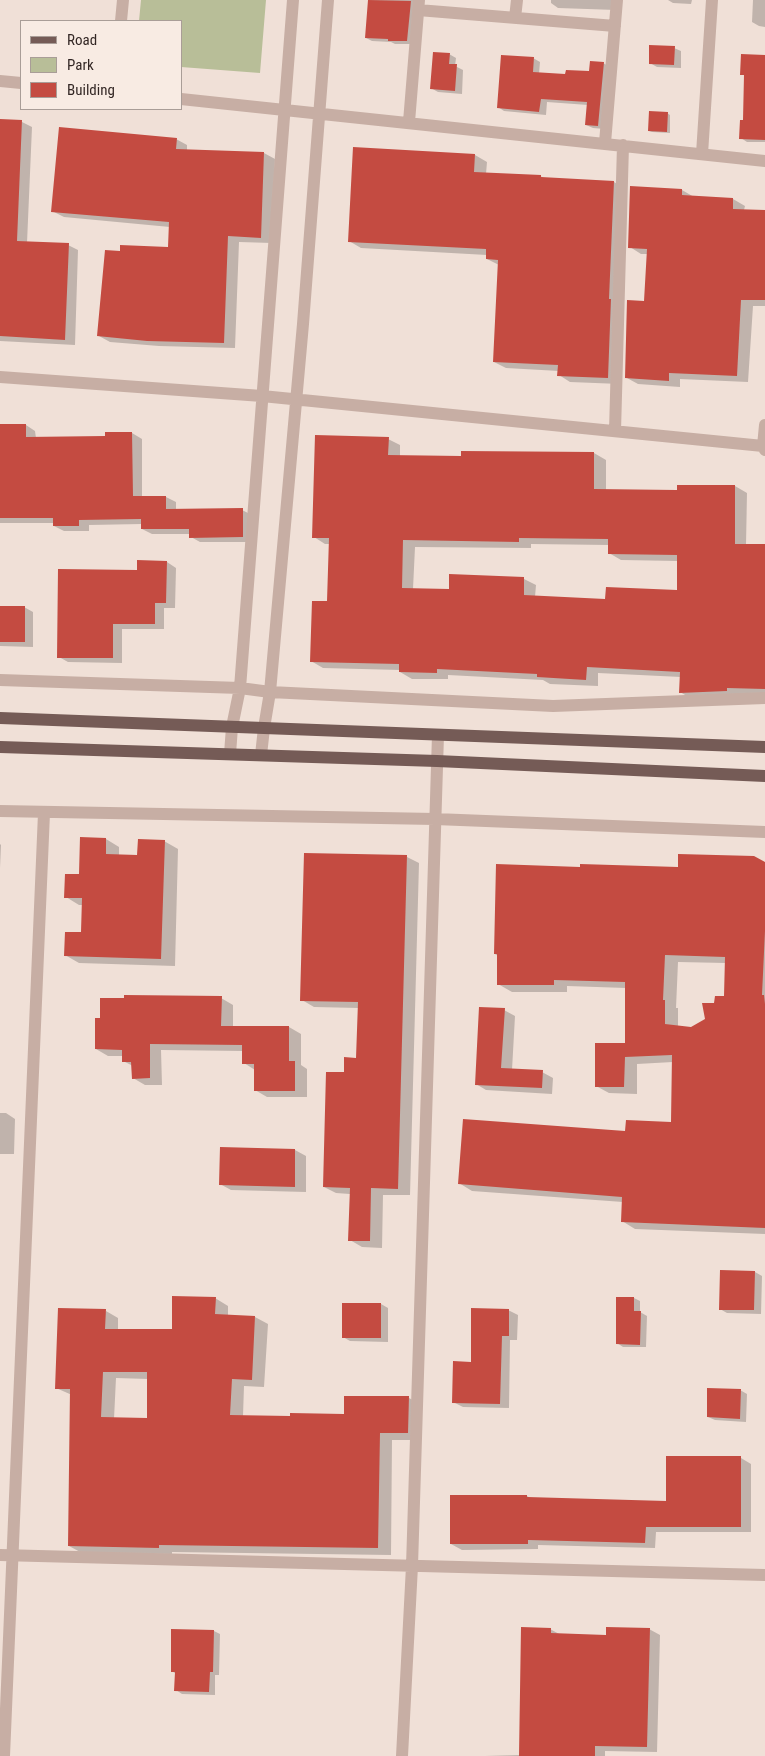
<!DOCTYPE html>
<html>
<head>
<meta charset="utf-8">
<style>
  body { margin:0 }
  #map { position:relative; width:765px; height:1756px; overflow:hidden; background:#f0e0d7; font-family:"Roboto Condensed",sans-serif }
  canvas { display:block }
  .legend { position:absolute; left:20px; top:20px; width:162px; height:90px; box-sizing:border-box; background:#f8ebe3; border:1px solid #a99d97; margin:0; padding:6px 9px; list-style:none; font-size:15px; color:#332725 }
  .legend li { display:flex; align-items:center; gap:10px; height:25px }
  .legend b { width:25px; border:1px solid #a99d97 }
</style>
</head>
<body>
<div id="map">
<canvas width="765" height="1756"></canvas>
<ul class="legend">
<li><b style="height:6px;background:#755b56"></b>Road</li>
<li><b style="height:14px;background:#b8be98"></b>Park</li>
<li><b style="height:14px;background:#c44b41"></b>Building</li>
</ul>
</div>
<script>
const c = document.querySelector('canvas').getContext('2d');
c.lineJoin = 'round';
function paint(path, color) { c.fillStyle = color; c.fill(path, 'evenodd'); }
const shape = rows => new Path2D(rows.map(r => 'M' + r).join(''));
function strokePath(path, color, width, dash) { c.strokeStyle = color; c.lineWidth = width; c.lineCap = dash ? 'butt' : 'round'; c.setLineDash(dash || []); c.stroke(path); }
paint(shape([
  [141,0,266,0,260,73,181,67,181,21,139,21]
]), '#b8be98');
paint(shape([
  [369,0,417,0,413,44,395,44,391,42,372,41,366,38],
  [551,0,618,0,616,10,558,8,551,3],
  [668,0,692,0,691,4,673,3],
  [753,0,765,0,765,27,759,26,752,22],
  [674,48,681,51,681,68,657,67,650,63],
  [449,54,456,58,455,66,463,70,462,94,438,92,431,88],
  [765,56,765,142,747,142,741,138,744,122,745,76,742,74],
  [533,58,540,62,539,74,567,76,590,72,603,63,610,67,605,129,593,128,586,125,588,105,547,102,546,115,504,111,498,107],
  [667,113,670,115,670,133,652,132,649,131],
  [0,121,22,122,32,127,27,243,68,245,78,250,75,345,0,341],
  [176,139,187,145,187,150,264,153,275,159,272,243,239,242,235,348,159,346,110,342,99,336,121,252,169,248,170,227,64,217,52,211],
  [354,148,475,155,487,162,486,174,540,176,544,178,614,182,625,189,620,384,570,382,559,375,559,371,506,368,494,362,499,265,487,259,487,255,361,248,349,241],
  [631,187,682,190,694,197,733,199,745,206,744,210,765,211,765,306,753,306,748,382,680,379,680,387,638,384,627,378,645,302,648,254,641,254,630,247],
  [26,425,35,431,36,438,106,437,106,434,132,433,142,439,142,497,166,497,176,502,176,510,242,510,252,515,252,542,200,542,191,537,191,534,152,534,142,529,142,524,89,525,89,531,64,531,54,526,54,523,0,523,0,426],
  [388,439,400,445,400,456,462,458,594,453,606,460,606,490,679,491,735,486,747,493,746,545,765,545,765,695,692,699,680,692,681,677,598,673,598,686,550,684,543,680,448,675,448,679,412,679,400,672,400,670,323,668,311,661,328,603,330,544,325,544,314,537],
  [531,544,609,545,609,553,621,560,678,561,678,592,606,600,535,597,536,585,524,579,451,576,450,590,413,589,415,547,531,548],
  [167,562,176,568,175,608,164,608,164,629,122,629,122,663,68,662,59,657,139,571],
  [0,607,24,607,33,612,33,647,0,646],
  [106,839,119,847,119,856,138,856,164,841,178,849,175,966,79,963,65,955,82,933,83,905,79,905,66,897],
  [0,844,1,845,0,868],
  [407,857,419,863,410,1195,383,1195,382,1248,362,1247,350,1240,350,1194,336,1193,324,1187,345,1074,358,1059,359,1008,314,1007,302,1000],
  [765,864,765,1234,635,1229,622,1221,623,1202,472,1191,459,1183,626,1132,673,1123,673,1062,637,1064,637,1094,609,1093,596,1086,626,1044,626,988,567,986,567,992,512,992,498,984,498,956,495,954,582,868,679,868],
  [678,962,726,963,725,997,716,1005,706,1019,691,1029,678,1027,678,1008,676,1008],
  [221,998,233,1005,233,1027,289,1027,301,1034,301,1065,307,1069,307,1097,267,1097,255,1090,255,1070,244,1063,244,1051,161,1050,162,1085,145,1085,133,1078,133,1066,123,1061,123,1056,108,1056,96,1049],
  [504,1010,515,1016,512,1070,542,1072,553,1078,552,1094,486,1090,476,1084],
  [0,1113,6,1113,15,1119,14,1154,0,1154],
  [221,1148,295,1150,306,1156,306,1192,231,1190,220,1184],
  [721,1271,755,1272,762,1276,761,1314,727,1313,720,1309],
  [215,1298,228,1306,228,1316,255,1317,268,1324,264,1387,244,1386,243,1416,292,1417,345,1415,409,1398,422,1405,420,1440,392,1440,391,1555,172,1552,172,1554,82,1553,69,1546,72,1395,56,1388,106,1311,118,1318,118,1330,173,1331],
  [116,1378,148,1379,148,1419,114,1419],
  [634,1298,640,1301,640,1312,647,1316,646,1347,623,1347,617,1343],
  [344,1304,381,1304,388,1308,388,1342,350,1341,343,1337],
  [508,1310,518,1315,517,1340,510,1340,509,1408,463,1407,453,1402,472,1363],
  [740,1390,747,1394,746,1422,715,1420,708,1417],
  [741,1458,751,1464,751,1532,656,1532,655,1548,538,1545,538,1549,462,1550,451,1544,527,1496,532,1499,667,1502],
  [550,1629,561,1635,607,1636,649,1629,660,1635,657,1752,605,1751,605,1756,485,1756,520,1755],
  [214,1631,220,1634,219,1675,215,1675,215,1695,182,1694,176,1690,176,1674,172,1671]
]), '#0003');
paint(shape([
  [368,0,411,1,407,41,388,41,388,39,365,38],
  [649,45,675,46,674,65,649,64],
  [433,52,450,53,449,64,457,64,455,91,430,89],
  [741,54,765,55,765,140,739,139,740,120,743,120,744,75,740,75],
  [501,55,534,57,533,72,565,74,566,70,589,71,590,61,604,62,598,126,585,125,587,102,541,99,539,112,497,108],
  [649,111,668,112,667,132,648,131],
  [0,119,22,120,17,241,69,243,65,340,0,336],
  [59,127,177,138,176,149,264,152,261,238,228,236,224,343,147,341,97,336,105,250,120,251,120,245,168,247,169,222,51,212],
  [353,147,475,154,474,172,541,175,541,177,614,181,609,299,611,299,608,378,557,376,558,365,493,362,498,260,486,259,486,249,348,242],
  [630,186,682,189,682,195,733,198,733,209,765,210,765,300,741,300,737,376,669,373,669,381,625,378,627,300,644,301,647,249,628,248],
  [0,424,26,424,26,437,105,436,105,432,132,432,133,496,166,496,166,509,243,508,243,537,189,538,189,529,141,529,141,519,79,520,79,526,53,526,53,518,0,518],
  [315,435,389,437,388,455,461,456,461,451,594,452,594,489,677,490,677,485,735,485,735,544,765,544,765,689,727,688,727,691,679,693,680,672,587,667,586,680,537,677,537,674,437,669,437,673,399,672,399,664,310,662,312,601,327,601,329,538,312,538],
  [519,538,608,539,608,554,677,555,677,590,606,587,605,599,524,595,524,577,449,574,449,589,402,588,403,540,519,542],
  [137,560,167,561,166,603,155,603,155,624,113,624,113,658,57,658,58,569,137,570],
  [0,606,25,606,25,642,0,642],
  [80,837,106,838,106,854,137,855,138,839,165,840,161,959,64,956,65,932,81,932,82,898,64,898,65,874,79,874],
  [304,853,407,855,398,1189,371,1188,370,1241,348,1241,350,1188,323,1187,326,1072,344,1072,344,1057,356,1058,358,1002,300,1001],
  [678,854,754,856,765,862,765,931,762,995,764,995,765,1004,765,1228,621,1222,622,1197,458,1184,463,1119,625,1131,626,1120,671,1122,672,1055,625,1057,624,1087,595,1087,595,1043,625,1043,625,982,554,980,554,985,497,985,497,954,494,954,496,864,580,867,580,864,678,867],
  [665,955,725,957,724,996,715,996,714,1003,702,1003,705,1019,691,1027,665,1024,665,1000,663,1000],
  [124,995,222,996,221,1026,289,1026,289,1061,295,1061,295,1091,254,1091,254,1064,242,1064,242,1045,150,1044,150,1078,132,1079,131,1062,122,1062,122,1050,95,1049,95,1018,100,1018,100,998,124,998],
  [479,1007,505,1008,501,1068,543,1070,542,1088,475,1085],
  [220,1147,295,1149,295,1187,219,1185],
  [720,1270,755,1271,754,1310,719,1310],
  [172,1296,216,1297,215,1314,255,1316,252,1380,232,1379,230,1415,290,1416,290,1413,344,1414,344,1396,409,1396,408,1433,380,1433,378,1548,159,1545,159,1548,68,1546,70,1389,55,1389,58,1308,106,1309,105,1329,172,1329],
  [103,1372,147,1372,147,1418,101,1417],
  [616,1297,634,1297,634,1311,641,1311,640,1345,616,1344],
  [342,1303,381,1303,381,1338,342,1338],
  [471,1308,509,1309,509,1336,502,1336,500,1404,452,1403,453,1361,471,1362],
  [707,1388,741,1389,740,1419,707,1417],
  [666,1456,741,1456,741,1527,646,1527,645,1543,528,1540,528,1544,450,1544,450,1495,527,1495,527,1497,666,1501],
  [521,1627,551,1628,551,1633,606,1635,606,1627,650,1628,647,1747,595,1746,595,1756,519,1756],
  [171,1629,214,1630,213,1672,210,1672,209,1692,174,1691,175,1672,171,1672]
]), '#c44b41');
strokePath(shape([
  [418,10,615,26],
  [515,18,517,0],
  [121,21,123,0],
  [0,81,21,83],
  [181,99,765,161],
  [409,122,419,0],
  [605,143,617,0],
  [702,154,712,0],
  [0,377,262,396,763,446],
  [765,425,763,446,765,450],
  [615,431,623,145],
  [0,680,240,688,270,692,553,706,765,698],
  [230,754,232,727,240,688,293,0],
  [261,755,264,728,270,692,303,324,328,0],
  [0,811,435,819,765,832],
  [0,1555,765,1575],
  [4,1756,44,813],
  [402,1756,412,1566,438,735]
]), '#c7aea4', 12);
strokePath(shape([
  [0,718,765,747],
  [0,747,437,761,765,776]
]), '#755b56', 12);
</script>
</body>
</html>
